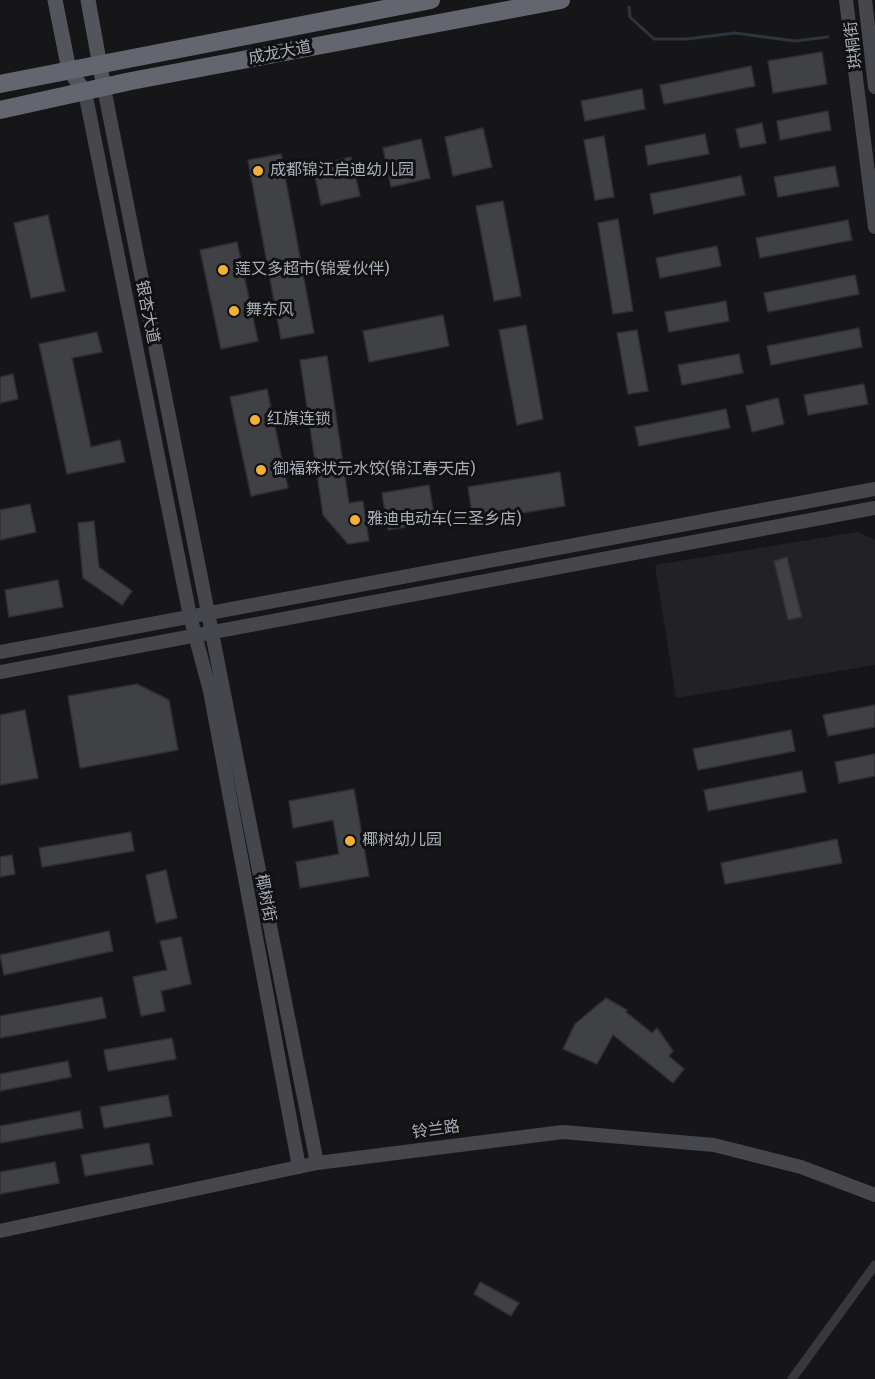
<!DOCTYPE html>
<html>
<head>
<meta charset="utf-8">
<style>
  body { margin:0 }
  canvas { display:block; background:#161618 }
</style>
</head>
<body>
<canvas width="875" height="1379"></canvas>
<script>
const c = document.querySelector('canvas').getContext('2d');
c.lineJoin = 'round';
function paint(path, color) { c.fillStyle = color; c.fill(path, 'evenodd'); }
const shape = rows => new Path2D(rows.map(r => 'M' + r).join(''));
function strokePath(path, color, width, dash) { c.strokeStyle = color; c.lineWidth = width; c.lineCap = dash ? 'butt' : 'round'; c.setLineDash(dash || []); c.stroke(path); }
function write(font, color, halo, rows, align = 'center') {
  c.font = font + ' "Fira Sans","Noto Sans SC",sans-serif'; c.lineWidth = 6; c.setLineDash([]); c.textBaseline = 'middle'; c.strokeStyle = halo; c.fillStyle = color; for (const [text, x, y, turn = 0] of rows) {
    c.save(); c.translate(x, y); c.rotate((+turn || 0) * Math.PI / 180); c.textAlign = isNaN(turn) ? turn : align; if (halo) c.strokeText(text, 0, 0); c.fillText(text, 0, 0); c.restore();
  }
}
paint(shape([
  [858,532,875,540,875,665,676,698,655,565]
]), '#222225');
strokePath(shape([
  [629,7,630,17,654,39,687,39,735,33,795,41,828,37]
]), '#2c353c', 3);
const building = shape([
  [822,52,827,84,773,93,768,61,822,52],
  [751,66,755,86,664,104,660,85,751,66],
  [642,89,645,109,585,121,581,101,642,89],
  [828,111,831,130,780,140,777,121,828,111],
  [762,123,766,143,740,148,736,129,762,123],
  [483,128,492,167,453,176,445,137,483,128],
  [705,134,709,154,648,165,645,146,705,134],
  [604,136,614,197,595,200,584,140,604,136],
  [421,139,430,178,391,187,383,148,421,139],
  [281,154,314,333,281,339,248,160,281,154],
  [351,157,360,196,321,205,313,166,351,157],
  [835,166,839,186,778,197,774,177,835,166],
  [741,176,745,195,654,214,650,194,741,176],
  [503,201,521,296,494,301,476,206,503,201],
  [48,215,65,291,31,298,14,223,48,215],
  [618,219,633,311,613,314,598,223,618,219],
  [848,220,852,240,760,258,756,238,848,220],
  [237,242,258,341,221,349,200,250,237,242],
  [717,246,721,266,660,278,656,258,717,246],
  [855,275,859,294,768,312,764,293,855,275],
  [726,301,729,321,669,332,665,312,726,301],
  [443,315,449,346,369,362,363,331,443,315],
  [526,325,543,419,517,425,499,330,526,325],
  [859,328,862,347,771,365,767,346,859,328],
  [637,330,648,391,628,394,617,333,637,330],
  [97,332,102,352,72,358,91,447,120,440,125,462,67,474,39,344,97,332],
  [739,354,743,373,682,385,678,365,739,354],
  [327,356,349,503,363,501,369,541,348,544,323,515,300,360,327,356],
  [13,374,18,399,0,403,0,377,13,374],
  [864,384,868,404,808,415,804,395,864,384],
  [267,389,288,488,251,496,230,397,267,389],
  [778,398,784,424,752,432,746,406,778,398],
  [726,409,730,428,639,446,635,427,726,409],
  [560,472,565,506,473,521,468,487,560,472],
  [429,485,435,522,388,530,382,493,429,485],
  [30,504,36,532,0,540,0,510,30,504],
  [94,521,99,567,132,591,122,605,83,578,78,523,94,521],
  [787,557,802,617,788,620,774,561,787,557],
  [58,580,63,607,9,617,5,590,58,580],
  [137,684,169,700,178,750,80,768,68,696,137,684],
  [875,705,875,727,828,736,823,715,875,705],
  [25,710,38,778,0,785,0,715,25,710],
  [791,730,795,751,698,770,693,749,791,730],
  [875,754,875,776,839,783,835,762,875,754],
  [802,771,806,792,708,811,704,790,802,771],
  [354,789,369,876,300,888,296,862,339,854,333,820,293,828,289,801,354,789],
  [131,832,134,851,42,867,39,848,131,832],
  [837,839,842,863,725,884,721,863,837,839],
  [12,855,15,874,0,877,0,857,12,855],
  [166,870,177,918,156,923,146,875,166,870],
  [109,931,113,951,4,975,0,955,109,931],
  [181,937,191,984,161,991,165,1011,141,1016,133,977,167,970,160,941,181,937],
  [102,997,106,1018,0,1038,0,1016,102,997],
  [606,998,627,1010,626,1012,652,1033,657,1028,673,1051,669,1056,684,1069,673,1083,613,1035,597,1064,563,1049,575,1024,606,998],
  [172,1038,176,1059,108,1071,104,1050,172,1038],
  [68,1061,71,1077,0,1091,0,1074,68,1061],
  [168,1095,172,1116,104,1128,100,1107,168,1095],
  [80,1111,83,1128,0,1143,0,1126,80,1111],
  [149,1143,153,1164,85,1176,81,1155,149,1143],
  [55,1162,59,1183,0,1194,0,1172,55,1162],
  [480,1282,519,1303,511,1316,474,1294,480,1282]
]);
paint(building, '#404145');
strokePath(building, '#303034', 1.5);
strokePath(shape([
  [792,1379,875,1265]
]), '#37383d', 9);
strokePath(shape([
  [846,0,875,227],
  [865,0,875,87],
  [104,88,317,1163],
  [85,92,190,616,210,691,299,1167],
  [0,652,875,489],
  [0,672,875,508],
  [0,1231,317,1163,563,1132,714,1145,801,1167,875,1195]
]), '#45474d', 14);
strokePath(shape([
  [55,0,69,70,85,92],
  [88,0,104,88]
]), '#53555c', 15);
strokePath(shape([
  [0,84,431,0],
  [0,110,131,81,561,0]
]), '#63666e', 18);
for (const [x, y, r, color] of [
  [258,171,6,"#f2b134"],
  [223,270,6,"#f2b134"],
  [234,311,6,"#f2b134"],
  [255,420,6,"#f2b134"],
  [261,470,6,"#f2b134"],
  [355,520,6,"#f2b134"],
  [350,841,6,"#f2b134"]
]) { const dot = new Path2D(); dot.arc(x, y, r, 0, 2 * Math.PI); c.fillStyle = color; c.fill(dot); strokePath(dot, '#111113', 2); }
write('16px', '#a8adb8', '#111113', [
  ["珙桐街",854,45,-97],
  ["成龙大道",280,53,-11],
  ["银杏大道",147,312,79],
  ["椰树街",265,898,79],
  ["铃兰路",436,1130,-8]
]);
write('16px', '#a8adb8', '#111113', [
  ["成都锦江启迪幼儿园",270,171],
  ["莲又多超市(锦爱伙伴)",235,270],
  ["舞东风",246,311],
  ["红旗连锁",267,420],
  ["御福箖状元水饺(锦江春天店)",273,470],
  ["雅迪电动车(三圣乡店)",367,520],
  ["椰树幼儿园",362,841]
], 'left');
</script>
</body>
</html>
